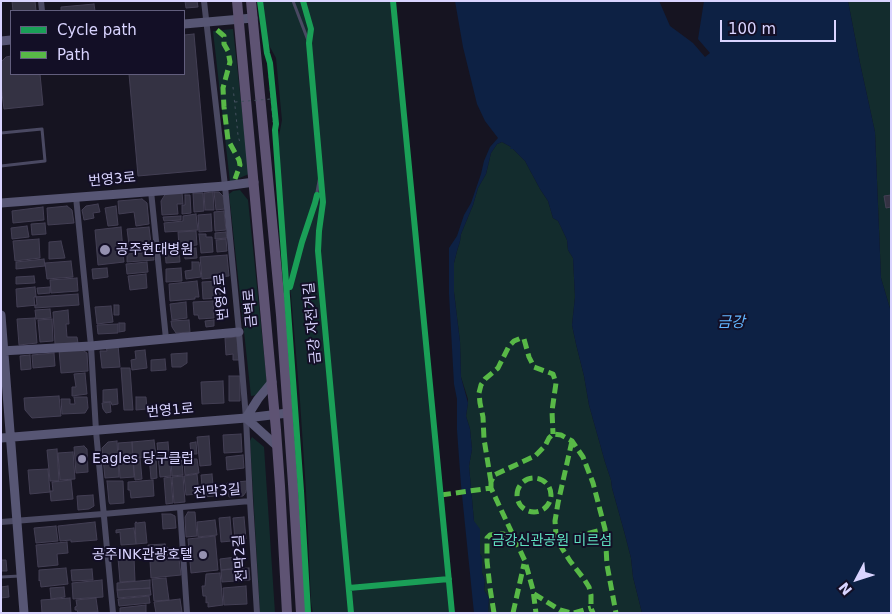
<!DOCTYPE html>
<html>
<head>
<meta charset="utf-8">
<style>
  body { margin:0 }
  #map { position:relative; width:892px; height:614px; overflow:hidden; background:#161421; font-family:"DejaVu Sans",sans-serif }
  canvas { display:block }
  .frame { position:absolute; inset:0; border:2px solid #d9d4ff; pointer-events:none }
  .legend { position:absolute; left:10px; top:10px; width:175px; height:65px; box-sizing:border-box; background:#130f26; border:1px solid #625e7d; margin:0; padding:6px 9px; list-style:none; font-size:15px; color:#d9d4ff }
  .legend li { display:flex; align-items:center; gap:10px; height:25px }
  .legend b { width:25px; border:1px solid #625e7d }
  .north { position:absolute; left:832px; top:554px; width:50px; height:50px; -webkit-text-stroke:4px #130f26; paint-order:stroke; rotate:230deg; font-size:14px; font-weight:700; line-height:20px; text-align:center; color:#d9d4ff }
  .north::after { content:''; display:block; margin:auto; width:18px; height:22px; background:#d9d4ff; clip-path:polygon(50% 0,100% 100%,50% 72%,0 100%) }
  .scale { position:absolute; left:720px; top:20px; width:116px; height:22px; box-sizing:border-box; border:2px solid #d9d4ff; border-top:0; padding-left:6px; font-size:15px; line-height:18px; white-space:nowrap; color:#d9d4ff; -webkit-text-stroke:4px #130f26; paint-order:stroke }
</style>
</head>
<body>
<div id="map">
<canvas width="892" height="614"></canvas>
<div class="frame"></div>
<ul class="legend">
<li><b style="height:6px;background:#1a9f57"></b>Cycle path</li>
<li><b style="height:6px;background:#58b947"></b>Path</li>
</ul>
<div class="north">N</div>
<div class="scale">100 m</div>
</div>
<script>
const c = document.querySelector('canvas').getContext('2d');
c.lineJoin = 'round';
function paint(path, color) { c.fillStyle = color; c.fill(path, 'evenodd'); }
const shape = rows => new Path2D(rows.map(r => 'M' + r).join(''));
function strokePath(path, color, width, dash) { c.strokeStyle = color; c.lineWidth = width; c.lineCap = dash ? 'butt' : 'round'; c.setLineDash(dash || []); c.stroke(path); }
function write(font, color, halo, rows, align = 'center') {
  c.font = font + ' "DejaVu Sans","Noto Sans KR",sans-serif'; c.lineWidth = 4; c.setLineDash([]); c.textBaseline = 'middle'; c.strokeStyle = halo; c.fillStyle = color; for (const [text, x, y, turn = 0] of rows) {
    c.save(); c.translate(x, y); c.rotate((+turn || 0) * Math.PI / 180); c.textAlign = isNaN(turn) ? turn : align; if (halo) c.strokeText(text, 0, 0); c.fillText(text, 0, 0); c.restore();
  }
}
paint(shape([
  [262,1,393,1,452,613,313,613,311,602,306,491,300,401,291,295,287,273,277,161,280,157,278,141,282,120,281,110,276,58,265,38],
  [848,1,891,1,891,312,881,278,875,132,860,63],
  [233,29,249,174,230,182,213,31],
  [502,142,511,147,525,161,540,189,548,201,553,218,558,221,561,227,567,240,568,250,573,258,575,297,572,325,576,344,584,376,589,405,605,462,611,480,612,488,624,531,631,558,633,577,642,613,488,613,489,598,484,590,485,581,482,573,482,557,480,554,474,521,469,466,472,449,470,429,466,416,468,403,468,399,461,377,460,342,454,292,454,263,457,251,460,241,461,234,473,205,478,188,486,174,491,153,497,144],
  [240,190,248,200,267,383,258,395,251,396,229,194,233,191],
  [252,437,264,447,275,613,260,613,250,441]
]), '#132c2d');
paint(shape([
  [455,1,659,1,660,3,670,26,693,43,705,57,710,53,698,39,704,1,848,1,860,63,875,132,881,278,891,312,891,613,642,613,633,577,631,558,624,531,612,488,611,480,605,462,589,405,584,376,576,344,572,325,575,297,573,258,568,250,567,240,561,227,558,221,553,218,548,201,540,189,525,161,513,149,510,149,511,147,502,142,497,144,491,153,486,174,478,188,473,205,461,234,460,241,457,251,454,263,454,292,460,342,461,377,468,403,466,416,470,429,472,449,469,466,474,521,480,529,480,554,482,557,482,573,485,581,484,590,489,598,488,613,474,613,461,485,457,430,457,399,454,384,449,294,449,248,457,236,464,215,471,203,481,174,484,161,490,147,498,138,485,121,477,104,463,47]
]), '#0d2144');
const building = shape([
  [12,1,35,1,36,11,13,11,12,1],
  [185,1,197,1,198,7,186,8,185,1],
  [94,4,95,11,61,11,61,7,94,4],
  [194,34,206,170,138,176,129,74,184,74,184,35,194,34],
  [11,56,11,74,40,74,43,105,4,109,1,86,1,62,6,57,11,56],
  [182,192,183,204,177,204,178,214,162,215,161,201,166,193,182,192],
  [213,192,214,210,205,210,204,193,213,192],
  [214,192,219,192,223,196,225,209,216,210,214,192],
  [193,193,203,193,204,211,194,212,193,193],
  [185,195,190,195,191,213,182,214,182,205,185,205,185,195],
  [891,195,891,207,886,208,884,196,891,195],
  [142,199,147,203,149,224,136,226,134,212,119,214,118,201,142,199],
  [98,204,100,212,93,213,94,218,84,220,82,210,86,206,98,204],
  [67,206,72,210,74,223,48,225,47,208,67,206],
  [116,206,118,225,108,226,105,208,116,206],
  [43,207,44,220,13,223,12,211,43,207],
  [224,211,226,230,215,231,214,212,224,211],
  [196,214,198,230,165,232,164,223,183,221,183,216,196,214],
  [211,214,212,231,199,232,198,215,211,214],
  [181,216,181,220,164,221,163,217,181,216],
  [45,223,46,234,32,235,31,224,45,223],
  [27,226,29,237,12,239,11,228,27,226],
  [121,227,124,262,98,265,95,230,121,227],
  [149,227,151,243,129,245,127,229,149,227],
  [196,231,197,245,179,247,178,232,196,231],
  [226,232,227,238,215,239,215,233,226,232],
  [199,234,206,234,206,237,212,237,213,252,201,253,199,234],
  [39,239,40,258,15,261,13,241,39,239],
  [226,239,227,251,217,252,216,240,226,239],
  [61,241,65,258,49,259,49,242,61,241],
  [196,248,197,258,185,259,184,249,196,248],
  [179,249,180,262,166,263,165,250,179,249],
  [153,252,154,260,127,262,127,254,153,252],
  [227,255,229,276,202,279,200,257,227,255],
  [44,259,45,266,16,269,16,262,44,259],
  [71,261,73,277,47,279,45,263,71,261],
  [147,262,148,272,127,274,126,264,147,262],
  [192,262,199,262,201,277,186,279,185,271,192,270,192,262],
  [107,268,108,277,93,279,92,269,107,268],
  [181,268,182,281,166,282,166,269,181,268],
  [146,274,147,288,130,290,128,276,146,274],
  [34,276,35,283,16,284,16,277,34,276],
  [77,278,78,291,51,293,50,280,77,278],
  [197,281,199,297,195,297,195,299,170,301,169,284,197,281],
  [220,281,221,298,203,299,202,282,220,281],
  [35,287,37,305,17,307,16,289,35,287],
  [50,287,50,293,38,294,37,288,50,287],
  [78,294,79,305,35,308,34,297,78,294],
  [213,301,214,318,199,319,198,315,194,315,193,302,213,301],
  [186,302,187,318,172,320,170,304,186,302],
  [114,305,119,305,119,315,114,315,114,305],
  [111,306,113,322,97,324,95,307,111,306],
  [50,309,51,318,36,319,35,310,50,309],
  [68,310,69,324,66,324,67,337,77,337,78,343,55,344,53,312,68,310],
  [35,318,37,343,19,345,17,319,35,318],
  [52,319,53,341,40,342,38,320,52,319],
  [189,320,190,332,176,333,172,327,171,321,189,320],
  [214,320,214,326,206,327,205,321,214,320],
  [119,323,125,323,125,331,119,332,119,323],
  [118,324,118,333,98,334,97,325,118,324],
  [237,337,239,360,233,360,233,354,226,355,225,338,237,337],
  [118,345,120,367,102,368,100,351,107,351,106,346,118,345],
  [81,349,87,353,88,371,61,373,59,350,81,349],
  [145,350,147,368,132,370,131,360,136,359,135,351,145,350],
  [54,353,55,366,33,368,32,355,54,353],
  [187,353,187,363,181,367,172,367,171,354,187,353],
  [30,355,31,369,21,370,20,356,30,355],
  [165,359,166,370,151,371,151,360,165,359],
  [121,368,130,368,133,410,124,410,121,368],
  [85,373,87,394,72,396,72,387,76,387,74,374,85,373],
  [229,376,240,376,240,401,229,401,229,376],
  [223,381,224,403,202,404,201,382,223,381],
  [117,389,118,404,112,405,111,402,103,402,103,390,117,389],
  [59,396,61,416,32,418,25,410,24,398,59,396],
  [74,397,87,397,88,408,85,413,62,414,61,399,70,399,70,404,75,404,74,397],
  [136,397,146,397,147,409,136,410,136,397],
  [110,402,111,412,106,413,103,409,102,403,110,402],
  [241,434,242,452,224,453,223,435,241,434],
  [209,436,211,465,200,466,197,437,209,436],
  [154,440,156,456,133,458,132,442,154,440],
  [117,441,119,477,105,478,102,448,108,442,117,441],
  [132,442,134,477,120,478,118,443,132,442],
  [168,442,171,476,160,477,157,443,168,442],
  [196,442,197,454,191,454,190,443,196,442],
  [84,446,87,449,88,472,76,473,74,447,84,446],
  [57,449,59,481,50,481,47,450,57,449],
  [73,452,75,479,60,480,58,453,73,452],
  [243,455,244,468,227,470,226,457,243,455],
  [149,456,156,456,157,478,151,479,149,456],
  [140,457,142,479,135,480,133,458,140,457],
  [191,459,197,459,199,473,185,475,184,462,191,462,191,459],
  [182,460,183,475,172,476,171,461,182,460],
  [48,469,50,492,30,494,28,470,48,469],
  [197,474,199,494,186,495,184,476,197,474],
  [212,474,214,496,203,497,201,475,212,474],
  [183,476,185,502,174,503,172,477,183,476],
  [171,477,173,503,166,504,164,478,171,477],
  [71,480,73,499,51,501,50,491,53,491,52,482,71,480],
  [153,480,154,496,131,498,130,490,128,490,128,482,153,480],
  [107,481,123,481,124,503,110,504,109,502,107,481],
  [247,481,247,490,246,490,246,492,243,496,229,497,227,483,247,481],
  [93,495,94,506,89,509,78,510,77,496,93,495],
  [188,512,195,512,197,536,186,537,185,517,188,512],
  [162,514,171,514,175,516,176,528,163,529,162,514],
  [230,517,232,541,221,542,219,518,230,517],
  [244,517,246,539,235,540,233,518,244,517],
  [215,520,217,535,198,537,197,522,215,520],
  [95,522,97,540,71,542,71,540,60,541,58,526,95,522],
  [136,522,137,523,145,522,147,543,136,544,135,523,136,522],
  [56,526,58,541,36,543,34,528,56,526],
  [134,528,136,544,121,545,120,532,116,533,116,530,134,528],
  [215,536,218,570,191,573,188,539,215,536],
  [67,542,68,553,57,554,58,565,38,567,36,545,67,542],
  [165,544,166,547,169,548,169,553,167,555,167,559,150,560,148,545,165,544],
  [134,557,135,581,120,582,118,558,134,557],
  [236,557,237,568,221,570,220,559,236,557],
  [179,559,181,575,151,578,150,561,179,559],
  [1,560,6,560,7,571,1,571,1,560],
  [66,568,68,584,41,587,40,580,39,581,39,570,66,568],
  [249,568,250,580,222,582,221,570,249,568],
  [92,569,93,580,72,581,71,570,92,569],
  [220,573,223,605,208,607,208,602,206,603,206,596,203,596,202,586,205,586,206,574,220,573],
  [166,578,169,600,154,601,152,579,166,578],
  [102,580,103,597,73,599,72,583,102,580],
  [150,580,150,588,117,590,117,583,150,580],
  [8,586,9,597,1,598,1,587,8,586],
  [246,586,247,604,224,605,223,588,246,586],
  [64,587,65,597,51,599,50,588,64,587],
  [150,588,151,595,118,598,117,590,150,588],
  [149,596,150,603,119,606,118,599,149,596],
  [70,598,71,613,42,613,41,600,70,598],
  [96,598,98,612,78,613,77,610,75,610,75,607,77,606,76,600,96,598],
  [180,599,182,612,156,613,154,602,180,599],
  [146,605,146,613,120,613,120,608,146,605]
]);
paint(building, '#343243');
strokePath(building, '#433f54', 1);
strokePath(shape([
  [268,63,273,122],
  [233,87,238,135,240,143]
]), '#44505f', 1, [2.5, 4]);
strokePath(shape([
  [1,133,42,129,45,161,1,166],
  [284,305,302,242,315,203,321,170,309,43,293,1],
  [1,577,20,576]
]), '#4a4962', 3);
strokePath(shape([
  [41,1,42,11],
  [204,1,225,186,239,332,246,418,250,501,257,613],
  [151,191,166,339],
  [76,197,91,346,96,431,113,613],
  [180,508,187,613],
  [1,522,103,514,250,501]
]), '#4a4962', 6);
strokePath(shape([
  [184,24,253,18],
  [1,41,11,40],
  [1,203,225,186,254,182],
  [1,315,24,613],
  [1,351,91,346,239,332],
  [272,382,258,399,246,418,277,446],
  [1,438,246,418,288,413]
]), '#575674', 9);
strokePath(shape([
  [237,1,276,430,280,486,287,613],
  [251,1,281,315,293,484,301,613]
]), '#5e5373', 10);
strokePath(shape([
  [235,102,271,99]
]), '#44505f', 1, [2.5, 4]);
strokePath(shape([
  [217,30,224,36,224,44,228,51,230,62,223,88,224,107,228,140,239,160,240,165,235,179],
  [572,441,558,503,555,521,556,535,560,545,570,561,584,579,589,587,591,595,591,608,593,613],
  '517 495a17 17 0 1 1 34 0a17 17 0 1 1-34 0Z',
  [491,482,484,439,483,417,480,403,479,393,481,385,485,379,498,368,509,346,514,341,521,338,524,339,529,357,534,367,553,374,556,383,552,411,553,434],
  [491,488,491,482,494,475,535,456,545,446,549,438,553,434,561,435,572,441,583,457,593,483,605,529,607,565,616,613],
  [441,495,491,488,525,561,533,590,536,613],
  [559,541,605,529],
  [534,594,560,610,571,613],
  [494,613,490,588,487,561,487,538,490,535,496,534,503,534,515,537],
  [513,613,524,564],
  [574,613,591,608]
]), '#58b947', 5, [10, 5]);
strokePath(shape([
  [260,1,267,53,270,63,276,124,275,130,301,491,308,613],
  [303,1,311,29,309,43,323,202,319,231,318,251,351,613],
  [393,1,452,613],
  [290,287,302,242,315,203,317,195],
  [349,588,449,579]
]), '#1a9f57', 6);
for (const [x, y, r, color] of [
  [105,250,6,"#9591b1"],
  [82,459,5,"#9591b1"],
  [203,555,5,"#9591b1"]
]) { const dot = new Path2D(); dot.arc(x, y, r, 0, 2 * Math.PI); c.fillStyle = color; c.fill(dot); strokePath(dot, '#130f26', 2); }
write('14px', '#d9d4ff', '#130f26', [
  ["번영3로",112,180,-5],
  ["번영2로",222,297,-95],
  ["금벽로",251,308,-95],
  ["금강 자전거길",313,323,-95],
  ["번영1로",170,411,-5],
  ["전막3길",217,492,-5],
  ["전막2길",241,558,-94]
]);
write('14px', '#d9d4ff', '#130f26', [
  ["공주현대병원",116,250],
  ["Eagles 당구클럽",92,459],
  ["공주INK관광호텔",193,555,"right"]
], 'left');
write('14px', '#5fe0c0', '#130f26', [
  ["금강신관공원 미르섬",552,541]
]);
write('italic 15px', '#62b6ff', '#130f26', [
  ["금강",731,323]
]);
</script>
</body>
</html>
